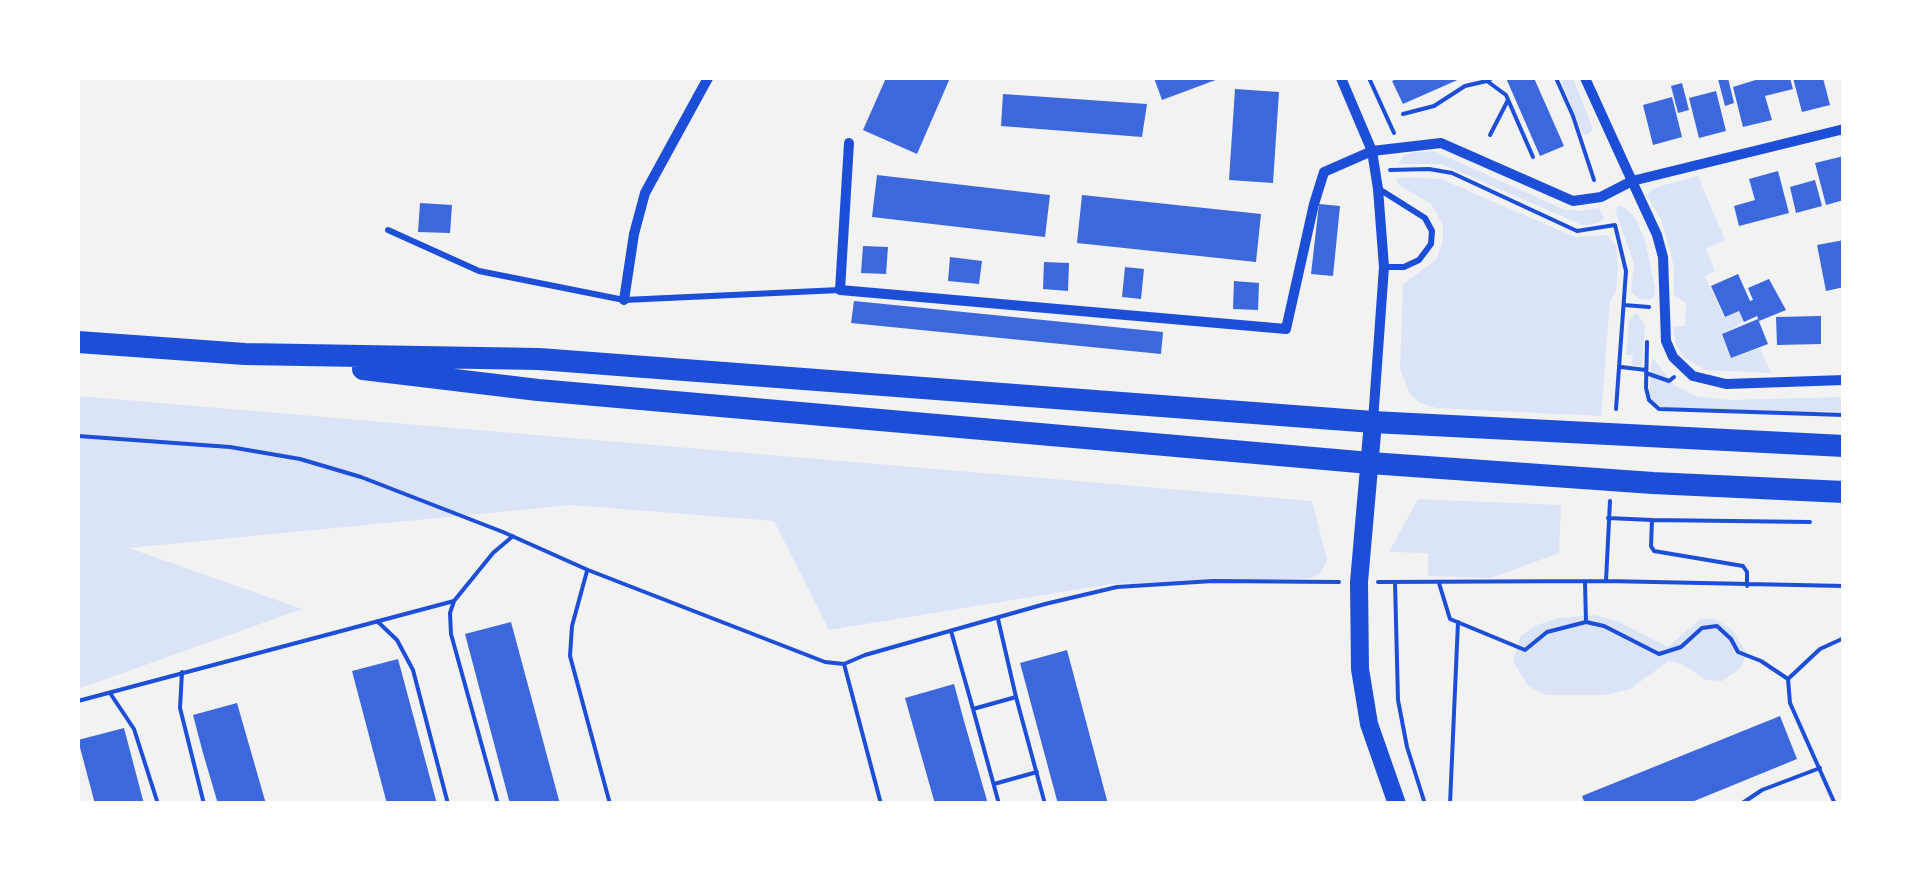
<!DOCTYPE html>
<html>
<head>
<meta charset="utf-8">
<style>
  body { margin:0 }
  #map { position:relative; width:1921px; height:881px; overflow:hidden; background:#f2f2f2; font-family:"Asap Condensed",sans-serif }
  canvas { display:block }
  .frame { position:absolute; inset:0; border:80px solid #fff; pointer-events:none }
</style>
</head>
<body>
<div id="map">
<canvas width="1921" height="881"></canvas>
<div class="frame"></div>
</div>
<script>
const c = document.querySelector('canvas').getContext('2d');
c.lineJoin = 'round';
function paint(path, color) { c.fillStyle = color; c.fill(path, 'evenodd'); }
const shape = rows => new Path2D(rows.map(r => 'M' + r).join(''));
function strokePath(path, color, width, dash) { c.strokeStyle = color; c.lineWidth = width; c.lineCap = dash ? 'butt' : 'round'; c.setLineDash(dash || []); c.stroke(path); }
paint(shape([
  [1560,78,1573,78,1593,129,1589,134,1583,135],
  [1434,151,1563,209,1578,211,1599,208,1604,217,1602,221,1592,225,1582,225,1442,164,1398,164,1403,156,1413,152],
  [1698,176,1725,240,1706,249,1715,271,1705,276,1724,317,1739,311,1744,322,1722,334,1731,358,1760,348,1771,373,1705,370,1685,358,1676,344,1673,327,1685,326,1686,303,1674,295,1674,269,1670,249,1661,220,1646,195,1657,187],
  [1405,177,1441,179,1575,237,1607,235,1616,245,1618,266,1616,291,1610,301,1601,416,1436,408,1420,403,1410,394,1400,369,1403,284,1436,260,1443,240,1443,225,1431,204,1399,185,1396,179],
  [1619,206,1624,207,1636,219,1645,240,1655,287,1654,297,1649,300,1639,299,1631,291,1634,264,1615,210],
  [1637,313,1645,325,1642,366,1632,365,1633,355,1626,355,1629,320],
  [1652,357,1674,385,1696,396,1728,400,1843,397,1843,412,1816,411,1807,416,1664,408,1655,404,1649,394],
  [78,396,1312,501,1327,560,1320,574,1311,578,1111,584,829,630,774,521,571,505,129,548,302,609,78,689],
  [1418,499,1561,505,1559,553,1491,578,1428,576,1428,553,1389,552],
  [1595,615,1617,621,1668,647,1700,619,1715,619,1731,629,1747,653,1740,669,1722,681,1706,680,1682,664,1669,661,1630,689,1605,695,1546,695,1528,686,1513,661,1520,637,1534,626,1559,618]
]), '#dbe4f7');
paint(shape([
  [886,78,950,78,917,154,863,130],
  [1154,78,1221,78,1162,100],
  [1399,78,1462,78,1403,104,1392,81],
  [1506,78,1534,78,1564,146,1540,156],
  [1728,78,1734,103,1725,106,1718,79],
  [1762,78,1790,78,1793,89,1765,96,1772,120,1743,127,1733,87],
  [1793,78,1823,78,1830,105,1802,112],
  [1682,83,1689,110,1678,113,1671,86],
  [1235,89,1279,92,1273,183,1229,180],
  [1716,91,1726,131,1699,138,1689,98],
  [1003,94,1147,104,1142,137,1001,126],
  [1672,97,1682,137,1653,145,1643,105],
  [1844,156,1844,200,1826,205,1815,163],
  [1778,171,1789,213,1739,226,1734,206,1755,200,1749,179],
  [877,175,1050,195,1045,237,872,217],
  [1815,180,1822,206,1796,213,1790,187],
  [1082,195,1261,214,1256,262,1077,243],
  [420,203,452,205,450,233,418,232],
  [1319,204,1340,206,1333,276,1311,274],
  [1844,240,1844,287,1826,291,1817,245],
  [863,246,888,247,886,274,861,273],
  [950,257,982,261,979,284,948,281],
  [1044,262,1069,263,1068,291,1043,289],
  [1125,267,1144,269,1141,299,1122,297],
  [1738,274,1750,301,1753,300,1748,288,1769,279,1786,310,1759,321,1757,316,1744,322,1739,311,1725,317,1711,286],
  [1234,281,1259,283,1258,310,1233,309],
  [854,301,1163,332,1161,354,851,323],
  [1821,316,1821,344,1777,345,1776,317],
  [1758,319,1768,344,1731,358,1722,334],
  [511,622,560,804,510,804,465,634],
  [1067,650,1108,804,1058,804,1020,663],
  [398,659,426,763,437,804,387,804,352,671],
  [954,684,964,721,988,804,935,804,905,698],
  [237,703,266,804,218,804,203,753,193,715],
  [1780,716,1797,759,1687,804,1585,804,1582,796],
  [124,728,144,804,95,804,78,740]
]), '#3d67dc');
strokePath(shape([
  [1369,78,1394,133],
  [1492,78,1487,81,1506,95,1533,157],
  [1556,78,1573,116,1594,180],
  [1403,114,1434,106,1465,86,1487,81],
  [1490,135,1508,100],
  [1390,170,1429,169,1452,173,1577,231,1615,225,1626,271,1616,409],
  [1624,305,1649,307],
  [1647,342,1646,388,1649,400,1659,409,1844,415],
  [1621,367,1646,370],
  [1646,373,1669,381,1674,377],
  [78,436,230,447,300,459,361,477,503,532,588,570,825,662,844,664,865,655,1045,604,1117,587,1213,581,1339,582],
  [1608,518,1652,520],
  [587,571,572,626,570,656,610,804],
  [1606,581,1610,501],
  [1378,582,1606,581,1844,586],
  [1395,582,1398,700,1407,747,1425,804],
  [1585,582,1586,622],
  [1439,583,1450,619,1525,650,1547,632,1586,622,1604,626,1659,654,1681,647,1702,628,1717,626,1731,639,1738,652,1761,661,1788,679],
  [1747,586,1747,572,1743,566,1654,551,1651,546,1652,520,1810,522],
  [454,601,450,613,451,634,498,804],
  [998,619,1016,697],
  [377,621,397,640,413,670,448,804],
  [951,631,973,709],
  [844,664,881,804],
  [182,672,180,708,204,804],
  [110,693,134,729,158,804],
  [78,701,454,601,493,553,513,536],
  [994,784,1037,772],
  [999,804,973,709,1016,697,1045,804],
  [1450,804,1458,622],
  [1741,804,1762,790,1820,768],
  [1835,804,1790,703,1788,679,1820,649,1844,638]
]), '#1d4ed8', 4);
strokePath(shape([
  [1379,189,1425,218,1432,231,1431,244,1419,260,1404,267,1384,267],
  [388,230,479,271,624,300,840,290]
]), '#1d4ed8', 6);
strokePath(shape([
  [1341,78,1372,151,1378,189,1384,267,1373,421],
  [1585,78,1632,181,1844,129],
  [849,143,840,290,1286,329,1314,204,1324,172,1372,151,1441,143,1573,201,1601,197,1632,181,1657,235,1663,257,1666,341,1673,357,1693,376,1726,384,1844,380],
  [624,300,634,234,645,193,708,78]
]), '#1d4ed8', 10);
strokePath(shape([
  [1373,422,1359,582,1360,669,1369,724,1397,804]
]), '#1d4ed8', 18);
strokePath(shape([
  [78,342,245,354,539,359,1373,422,1844,446],
  [363,369,538,390,1370,463,1653,483,1844,492]
]), '#1d4ed8', 22);
</script>
</body>
</html>
